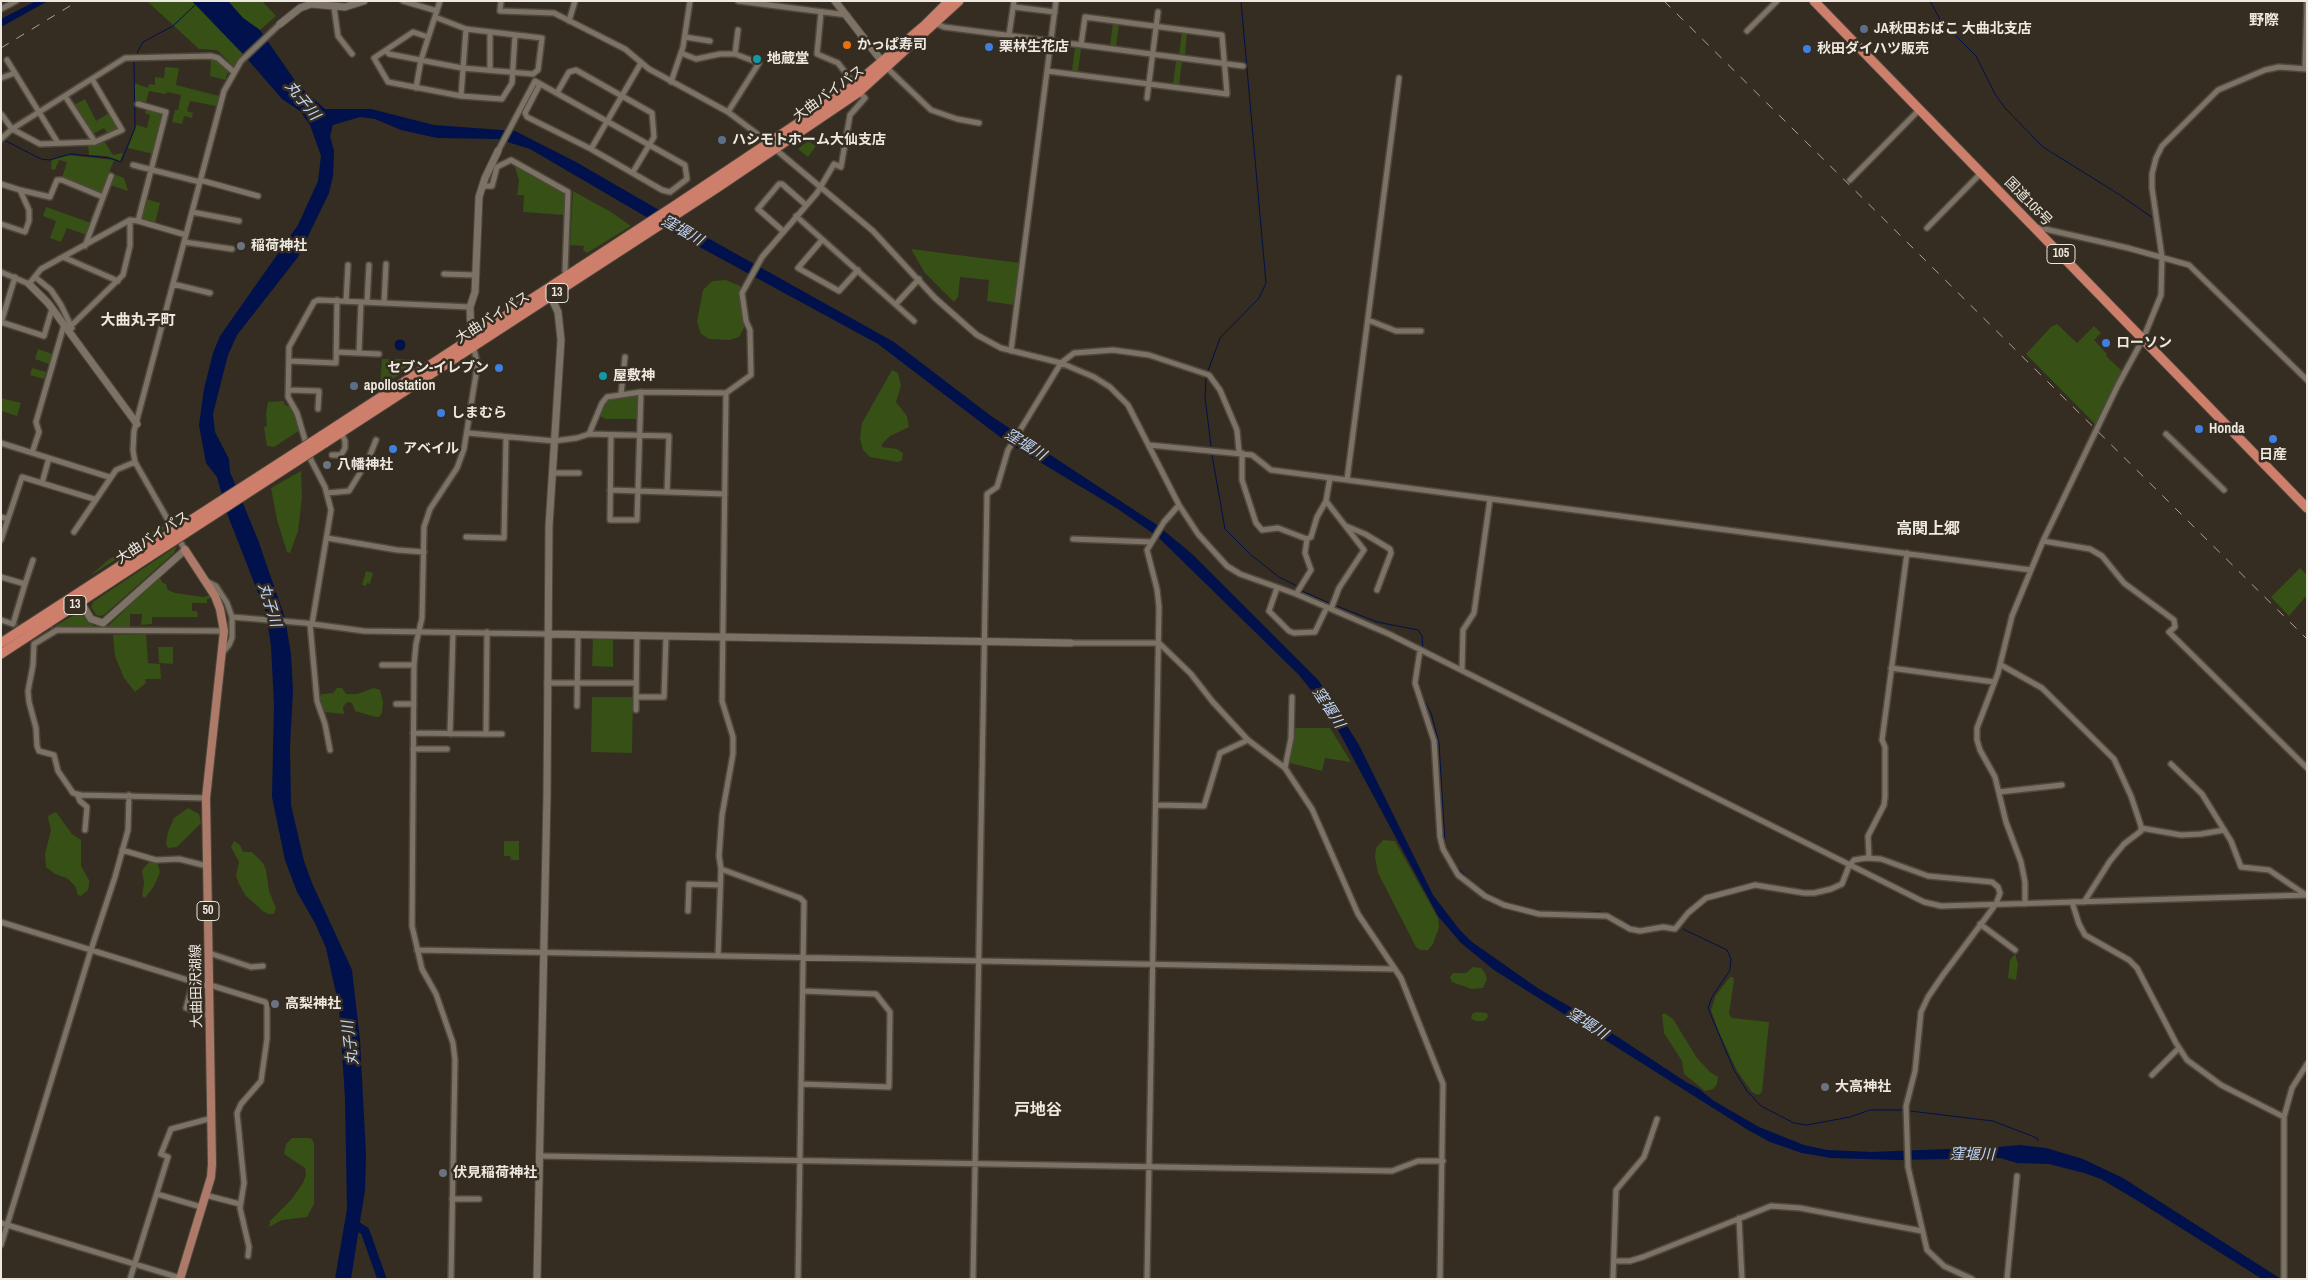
<!DOCTYPE html>
<html>
<head>
<meta charset="utf-8">
<style>
  body { margin:0 }
  #map { position:relative; width:2308px; height:1280px; overflow:hidden; background:#352d21; font-family:"Archivo Narrow",sans-serif }
  canvas { display:block }
  .frame { position:absolute; inset:0; border:2px solid #ede8e0; pointer-events:none }
</style>
</head>
<body>
<div id="map">
<canvas width="2308" height="1280"></canvas>
<div class="frame"></div>
</div>
<script>
const c = document.querySelector('canvas').getContext('2d');
c.lineJoin = 'round';
function paint(path, color) { c.fillStyle = color; c.fill(path, 'evenodd'); }
const shape = rows => new Path2D(rows.map(r => 'M' + r).join(''));
function strokePath(path, color, width, dash) { c.strokeStyle = color; c.lineWidth = width; c.lineCap = dash ? 'butt' : 'round'; c.setLineDash(dash || []); c.stroke(path); }
function write(font, color, halo, rows, align = 'center') {
  c.font = font + ' "Archivo Narrow","Noto Sans JP",sans-serif'; c.lineWidth = 5; c.setLineDash([]); c.textBaseline = 'middle'; c.strokeStyle = halo; c.fillStyle = color; for (const [text, x, y, turn = 0] of rows) {
    c.save(); c.translate(x, y); c.rotate((+turn || 0) * Math.PI / 180); c.textAlign = isNaN(turn) ? turn : align; if (halo) c.strokeText(text, 0, 0); c.fillText(text, 0, 0); c.restore();
  }
}
paint(shape([
  [147,1,192,1,243,54,234,67,217,50,199,49],
  [228,1,262,1,276,16,260,30,243,18],
  [1113,23,1119,23,1116,47,1110,46],
  [1182,32,1187,32,1185,56,1179,55],
  [1075,48,1081,49,1078,72,1072,71],
  [208,58,216,59,229,70,225,80,210,76,211,62],
  [1176,61,1182,62,1179,85,1173,85],
  [165,67,179,68,176,85,219,96,216,106,190,101,187,111,193,113,192,118,184,116,182,124,172,122,175,110,178,110,181,95,168,92,165,94,149,91,146,102,138,101,135,105,134,83,148,88,149,84,155,85,155,77,164,78],
  [85,99,96,121,109,113,119,129,108,134,104,128,91,135,74,105],
  [146,108,163,114,154,154,128,148,136,125,147,128,150,115,145,113],
  [104,141,113,155,123,153,120,161,106,156,89,155,88,144],
  [808,141,816,146,808,157,798,149],
  [67,155,114,160,101,193,62,178,67,162,59,160,55,170,51,169,52,160],
  [515,167,522,168,567,192,565,215,523,212,524,195,517,195,519,181],
  [114,174,124,178,128,191,110,185],
  [573,191,611,212,631,226,587,253,583,250,584,246,570,245],
  [146,199,160,203,155,224,141,219],
  [46,207,91,223,87,235,67,228,61,242,50,238,56,221,43,216],
  [911,249,1020,263,1014,305,987,301,989,280,960,277,958,297,954,302,925,273],
  [726,280,740,286,745,326,739,337,729,340,709,339,701,334,697,322,703,290,712,281],
  [2057,324,2077,343,2094,326,2101,333,2094,340,2107,354,2106,356,2122,371,2096,425,2026,354,2051,327],
  [38,349,52,354,49,364,35,359],
  [382,359,419,359,420,362,380,387],
  [32,368,46,372,44,379,30,375],
  [892,370,898,373,901,386,896,402,907,416,909,427,890,436,882,444,882,447,897,449,903,453,902,460,898,462,870,457,863,450,860,438,862,423],
  [634,395,638,397,637,419,605,419,600,416,607,399],
  [1,398,21,403,17,416,1,411],
  [284,401,284,404,294,410,300,430,274,447,267,446,264,427,267,426,266,413,268,402],
  [301,471,302,497,298,531,290,553,287,552,277,520,271,488],
  [162,526,165,528,90,576,108,560],
  [177,546,174,553,104,615,99,616,96,615,91,607,93,602],
  [2300,568,2307,575,2307,595,2289,616,2271,597],
  [366,571,373,573,370,584,367,583,366,586,362,585],
  [159,577,163,583,166,584,168,590,175,593,203,597,211,595,212,598,207,599,207,603,192,603,192,611,197,611,198,617,152,617,152,624,141,625,142,614,130,614,130,628,98,629,76,626,55,626,76,614,80,615,82,614,94,626,108,626],
  [146,634,148,663,160,664,161,679,145,679,146,683,135,692,124,678,115,656,113,635],
  [593,639,613,639,613,667,592,666],
  [158,647,173,647,173,664,159,663],
  [337,688,342,688,346,694,357,694,374,688,380,690,383,702,382,713,379,717,376,717,355,711,352,703,347,702,343,707,344,714,325,712,319,701,320,697,322,694,333,693],
  [592,697,633,697,632,753,591,752],
  [1295,728,1330,728,1351,762,1325,758,1322,771,1290,763],
  [188,808,199,814,201,823,177,847,168,848,166,844,168,832,174,818],
  [56,812,72,834,81,840,81,866,89,880,89,885,88,890,81,896,78,895,75,886,67,878,55,874,46,867,45,854,51,830,48,818,49,815],
  [1383,840,1395,841,1438,918,1439,927,1433,944,1428,950,1420,950,1416,947,1378,873,1375,857,1376,848],
  [234,841,240,845,243,852,252,852,263,863,266,870,269,891,276,908,274,914,268,914,263,911,246,896,239,884,236,876,239,862,231,847],
  [504,841,519,841,519,860,511,860,510,856,504,856],
  [149,862,157,862,160,872,154,886,145,898,142,896,144,883,142,870],
  [2015,954,2018,964,2016,980,2008,978,2010,960],
  [1473,967,1481,968,1485,973,1487,979,1483,988,1472,989,1452,982,1450,977,1453,973,1466,973],
  [1730,977,1733,977,1734,980,1729,1014,1732,1018,1769,1022,1762,1092,1758,1095,1752,1092,1737,1071,1718,1030,1711,1010,1716,995],
  [1476,1012,1487,1013,1488,1017,1484,1021,1476,1021,1471,1019,1472,1014],
  [1662,1014,1666,1014,1673,1019,1697,1058,1710,1072,1718,1077,1717,1084,1713,1089,1705,1091,1684,1074,1682,1061,1664,1033],
  [292,1138,309,1138,312,1139,314,1144,314,1204,307,1217,282,1220,269,1227,270,1221,291,1200,303,1183,306,1175,305,1168,284,1154,286,1144]
]), '#365015');
paint(shape([
  [36,1,48,1,1,27,1,19],
  [192,1,228,1,243,18,260,30,298,85,325,109,371,109,434,125,515,131,576,162,697,232,894,342,991,416,1157,525,1191,553,1319,681,1359,745,1433,895,1459,929,1472,942,1539,989,1586,1016,1686,1082,1699,1089,1714,1101,1759,1127,1804,1145,1827,1150,1871,1152,1998,1147,2020,1145,2046,1148,2083,1159,2123,1178,2281,1279,2262,1279,2138,1201,2101,1179,2084,1173,2049,1164,2017,1163,2000,1158,1897,1160,1831,1158,1802,1153,1770,1142,1748,1130,1494,970,1461,943,1438,916,1337,728,1319,700,1299,675,1158,537,1118,509,1008,443,878,344,672,232,530,149,498,139,437,138,401,130,375,119,360,117,333,125,330,136,334,151,333,176,329,193,298,257,237,335,228,355,213,414,215,432,229,459,230,472,258,540,285,618,291,654,293,691,290,746,291,805,304,861,312,883,352,970,360,1040,366,1155,365,1190,351,1279,335,1279,347,1209,345,1098,339,1007,326,948,315,923,297,892,285,860,272,797,274,704,271,646,266,613,228,516,217,477,206,463,199,425,204,389,213,353,220,336,298,225,318,181,321,156,310,125,300,111,282,99,243,54],
  '394.5 345a5.5 5.5 0 1 1 11 0a5.5 5.5 0 1 1-11 0Z'
]), '#00114b');
strokePath(shape([
  [1930,1,1941,21,1976,56,1995,94,2005,108,2043,147,2120,195,2153,218],
  [137,53,143,42,173,26,195,5],
  [4,140,41,159,49,160,71,154,110,158,121,162,135,128,134,62],
  [1208,371,1220,338,1259,298,1266,283,1241,1],
  [1206,377,1205,397,1211,446],
  [1212,455,1225,529,1251,555,1279,577,1297,586],
  [1302,591,1331,604],
  [1334,605,1377,622,1418,630,1422,636,1423,649],
  [1418,678,1421,694,1431,713,1439,743,1445,845,1449,854],
  [1453,862,1468,879,1489,894,1505,903],
  [1535,910,1553,912],
  [1585,913,1598,911,1618,918],
  [1625,922,1637,928],
  [1665,925,1676,926],
  [1683,929,1727,950,1731,959,1730,970,1712,997,1708,1008,1734,1070,1747,1091,1761,1106,1794,1123,1807,1125,1850,1117,1870,1110,1903,1110],
  [1910,1111,1993,1121,2037,1138,2038,1141]
]), '#00114b', 1);
strokePath(shape([
  [352,1223,365,1231,382,1279]
]), '#00114b', 9);
strokePath(shape([
  [13,624,57,630]
]), '#51493e', 5, [5, 2.5]);
const street = shape([
  [403,1,437,11],
  [501,1,500,11,554,13,625,49,649,69,728,112,756,133,873,231,935,298,977,335,1001,348,1061,363,1094,377,1110,387,1128,405,1179,505,1198,534,1227,566,1240,574,1296,594,1389,634,1924,902,1941,906,2307,895],
  [738,1,847,15],
  [334,7,338,36,352,54],
  [1014,7,1055,12],
  [1,9,16,1],
  [821,12,817,54,838,63,855,85],
  [435,17,466,29,542,38,538,70,533,74],
  [569,21,575,1],
  [937,24,944,27,1243,66],
  [1747,31,1777,1],
  [490,32,490,70],
  [1009,35,1014,1],
  [428,37,413,32,374,58,388,82,461,96,502,99,512,83,515,35],
  [685,37,710,41],
  [386,51,389,54,462,68,533,74],
  [681,53,696,59,720,54,735,54,759,63,728,112],
  [735,54,738,30],
  [7,60,58,143],
  [887,68,931,110,957,119,979,123],
  [2305,69,2307,1],
  [1047,71,1227,94,1222,35,1085,17,1081,45],
  [1,78,15,73],
  [671,82,683,47,690,1],
  [416,88,421,60,440,1],
  [557,93,569,72,576,70,652,113,654,137,633,172],
  [65,96,95,142],
  [461,96,466,29],
  [1147,98,1158,12],
  [2,115,12,129,40,144,95,142,122,130,92,79],
  [1,139,12,129,125,58,211,56,218,58,234,72],
  [591,149,641,63],
  [498,151,535,81,685,165,687,179,670,192,662,190,591,149,527,117,525,113,540,84],
  [133,165,200,182],
  [200,180,258,196],
  [1850,180,1920,109],
  [1,184,20,190,29,210,29,221,25,232,1,224],
  [482,186,492,186,497,167,511,160,568,192,565,271],
  [20,190,50,197,57,180,62,180,103,197],
  [192,212,239,221],
  [796,216,914,321],
  [138,221,166,112,138,104],
  [2036,227,2128,248,2189,265,2307,380],
  [1927,228,1981,173],
  [783,231,758,209,779,184,782,184,806,205],
  [822,240,798,268,839,291,858,270],
  [184,242,232,249],
  [85,246,111,176],
  [63,257,118,281],
  [1,272,29,284,41,269,130,220,138,221,186,235],
  [444,274,475,275],
  [35,277,51,290,61,305,72,328],
  [173,284,210,293],
  [346,301,348,265],
  [367,302,369,265],
  [384,303,386,264],
  [896,304,919,279],
  [1368,320,1396,331,1421,331],
  [1,322,44,336,52,309],
  [1,323,15,277],
  [71,326,123,275,130,246,130,220],
  [1011,351,1056,1],
  [336,352,379,354],
  [359,353,361,302],
  [289,361,336,363,337,300],
  [289,390,319,391,318,409],
  [621,394,625,357],
  [468,433,554,441,577,438,589,434,602,403,607,397,641,392,726,393,751,375,750,330,746,321,742,293,762,257,817,193,834,164,841,167,850,115,865,98,859,92],
  [589,434,669,436,667,492],
  [2166,434,2224,490],
  [611,435,610,520,637,520,641,392],
  [1,443,109,477],
  [1149,445,1252,455,1271,470,2031,570],
  [32,453,39,432,36,422,64,325],
  [1242,453,1242,480,1256,523,1262,530,1278,528,1307,539,1311,537,1317,517,1326,501,1330,478],
  [332,455,341,455,345,448,345,441,341,432],
  [552,473,579,473],
  [1347,480,1399,78],
  [42,483,49,458],
  [610,490,725,494],
  [327,493,349,491,368,460,376,440],
  [1326,501,1364,550,1339,588,1331,609],
  [1,517,8,519,1,540],
  [8,519,22,477,94,499],
  [1346,526,1365,534,1390,549,1391,553,1377,590],
  [74,532,116,470,135,462],
  [466,537,504,538,506,437],
  [327,538,397,550,424,552],
  [1073,539,1151,542],
  [2043,541,2090,549,2102,556,2124,583,2174,620,2175,627,2169,632,2307,768],
  [185,550,135,462,133,450,134,431,224,91,241,61,280,24],
  [1,577,25,584,13,624,1,620],
  [206,581,216,586,227,603,232,617,232,638,229,645,224,651],
  [25,584,33,560],
  [1277,588,1269,611,1289,631,1294,633,1315,632,1327,607],
  [1296,594,1311,570,1305,553,1307,539],
  [232,617,305,623,364,631,547,634],
  [310,624,317,701,325,724,330,750],
  [312,624,331,510,325,487,311,460,297,413,288,397,289,347,314,302,318,300,470,307],
  [1071,643,1159,643,1191,674,1212,701,1248,740,1285,768,1312,809,1358,914,1401,978,1443,1084,1440,1279],
  [1420,650,1415,683,1434,741,1440,837,1443,849,1458,875,1485,896,1504,905,1539,914,1607,916,1630,929,1640,931,1663,927,1675,929,1688,913,1706,898,1755,885,1804,893,1814,893,1831,889,1842,884,1849,866,1854,860,1866,858,1881,859,1928,876,1992,882,1998,887,2000,893,1996,904,1943,975,1928,997,1921,1012,1915,1071,1906,1106,1908,1167,1927,1250,1944,1266,1972,1279],
  [382,665,414,665],
  [2001,665,2042,688,2114,759,2131,796,2141,826,2141,831,2124,844,2110,861,2084,902],
  [1891,668,1994,682],
  [1462,670,1463,630,1474,613,1490,499],
  [547,683,636,683],
  [636,697,664,697,666,637],
  [396,704,414,704],
  [577,706,578,634],
  [636,710,637,636],
  [413,733,486,734,487,632],
  [450,734,453,633],
  [486,734,502,734],
  [413,749,447,749],
  [2171,764,2202,794,2231,841,2241,867,2269,870,2306,895],
  [1285,768,1291,738,1292,697],
  [1999,792,2062,785],
  [77,794,80,801,87,807,85,830],
  [206,798,81,795,73,793,58,771,54,755,39,751,37,746,36,728,29,702,28,691,33,665,34,644,57,630,224,631],
  [1156,805,1204,806,1220,753,1248,740],
  [2141,828,2181,835,2201,834,2224,830],
  [122,850,156,860,179,859,207,866],
  [1869,858,1868,836,1884,805,1885,797,1885,747,1882,740,1907,553],
  [721,869,800,898,804,902,798,1279],
  [2072,902,2079,924,2085,935,2129,960,2137,968,2176,1043,2187,1060,2221,1085,2284,1117],
  [2025,904,2025,882,2021,862,2006,822,1995,777,1980,750,1977,740,1977,728,1998,673,2012,616,2043,541,2118,385,2143,339,2161,295,2162,257,2152,188,2152,174,2156,158,2162,146,2218,90,2265,70,2279,67,2307,69],
  [688,911,689,884,720,885],
  [1,922,210,987],
  [1980,924,2015,950],
  [417,950,1393,969],
  [209,953,251,967,263,966],
  [718,956,721,869,719,856,722,815,733,754,733,737,722,701,726,393],
  [193,982,186,1008,210,1016],
  [210,985,265,1002,267,1005,267,1039,261,1081,241,1104,237,1113,244,1183,240,1208,249,1247,248,1256],
  [2152,1075,2179,1048],
  [801,1084,889,1087,890,1012,876,994,803,991],
  [539,1156,1392,1171,1418,1161,1443,1161],
  [157,1194,201,1207],
  [205,1195,240,1204],
  [452,1199,479,1199],
  [1739,1218,1742,1279],
  [1,1223,180,1278],
  [1,1245,91,950,115,877,128,830,129,795],
  [1614,1261,1630,1261,1643,1257,1771,1206,1800,1208,1922,1231],
  [130,1279,168,1157,161,1154,171,1129,212,1118],
  [451,1279,455,1060,453,1043,436,994,422,969,412,926,414,665,416,644,422,618,424,527,430,509,457,468,464,449,476,374,477,362,473,345],
  [973,1279,987,494,997,487,1008,450,1061,363,1074,353,1113,350,1149,355,1209,375,1220,390,1237,430,1239,452],
  [1147,1279,1159,607,1157,589,1147,550,1164,522,1179,505],
  [1613,1279,1616,1190,1644,1157,1657,1119],
  [2007,1279,2017,1176],
  [2284,1279,2284,1117,2292,1088,2307,1064]
]);
const secondary = shape([
  [835,1,884,64],
  [280,24,300,8,311,4,345,7,364,1],
  [29,284,48,303,137,424],
  [471,336,470,307,475,292,479,197,485,178,498,151],
  [79,599,91,619,103,623,185,550],
  [547,634,1071,643],
  [537,1279,547,795,549,526,561,340,558,312,551,297]
]);
const primary = shape([
  [180,1279,211,1177,212,1164,206,798,224,631,220,609,215,596,185,550]
]);
const highway = shape([
  [1814,1,2307,508],
  [321,436,674,206,852,87,925,25,949,1],
  [325,443,717,188,859,92,959,1],
  [1,643,146,549],
  [1,654,149,557]
]);
strokePath(street, '#4e483d', 8);
strokePath(secondary, '#4e483d', 9);
strokePath(primary, '#4e483d', 10);
strokePath(highway, '#4e483d', 11);
strokePath(street, '#7c7265', 5);
strokePath(secondary, '#7c7265', 7);
strokePath(primary, '#ad7a69', 8);
strokePath(highway, '#ce7f6c', 9);
strokePath(shape([
  [1664,1,2307,639],
  [1,48,78,1]
]), '#a8a298', 1, [9, 9]);
const highwayBridge = shape([
  [146,549,321,436],
  [149,557,325,443]
]);
strokePath(highwayBridge, '#4e483d', 11, []);
strokePath(highwayBridge, '#ce7f6c', 9);
for (const [x, y, r, color] of [
  [1864,29,5,"#5c6f8a"],
  [847,45,5,"#e8710a"],
  [989,47,5,"#3f7fe0"],
  [1807,49,5,"#3f7fe0"],
  [757,59,5,"#0f9aa8"],
  [722,140,5,"#5c6f8a"],
  [241,246,5,"#6b7280"],
  [2106,343,5,"#3f7fe0"],
  [499,368,5,"#3f7fe0"],
  [603,376,5,"#0f9aa8"],
  [354,386,5,"#5c6f8a"],
  [441,413,5,"#3f7fe0"],
  [2199,429,5,"#3f7fe0"],
  [2273,439,5,"#3f7fe0"],
  [393,449,5,"#3f7fe0"],
  [327,465,5,"#6b7280"],
  [275,1004,5,"#6b7280"],
  [1825,1087,5,"#6b7280"],
  [443,1173,5,"#6b7280"]
]) { const dot = new Path2D(); dot.arc(x, y, r, 0, 2 * Math.PI); c.fillStyle = color; c.fill(dot); strokePath(dot, '#352d21', 2); }
for (const [x, y, w] of [
  [2061,254,28],
  [557,293,22],
  [75,605,22],
  [208,911,22]
]) { const box = new Path2D(); box.roundRect(x - w / 2, y - 9.5, w, 19, 4); c.fillStyle = '#352d21'; c.fill(box); strokePath(box, '#ede8e0', 1); }
write('bold 12px', '#ede8e0', null, [
  ["105",2061,254],
  ["13",557,293],
  ["13",75,605],
  ["50",208,911]
]);
write('bold 14px', '#ede8e0', '#352d21', [
  ["JA秋田おばこ 大曲北支店",1874,29],
  ["かっぱ寿司",857,45],
  ["栗林生花店",999,47],
  ["秋田ダイハツ販売",1817,49],
  ["地蔵堂",767,59],
  ["ハシモトホーム大仙支店",732,140],
  ["稲荷神社",251,246],
  ["ローソン",2116,343],
  ["セブン-イレブン",489,368,"right"],
  ["屋敷神",613,376],
  ["apollostation",364,386],
  ["しまむら",451,413],
  ["Honda",2209,429],
  ["アベイル",403,449],
  ["日産",2273,455,"center"],
  ["八幡神社",337,465],
  ["高梨神社",285,1004],
  ["大高神社",1835,1087],
  ["伏見稲荷神社",453,1173]
], 'left');
write('14px', '#ede8e0', '#352d21', [
  ["大曲バイパス",829,94,-36],
  ["国道105号",2028,202,46],
  ["大曲バイパス",493,318,-32],
  ["大曲バイパス",153,538,-33],
  ["大曲田沢湖線",197,986,-91]
]);
write('bold 15px', '#ede8e0', '#352d21', [
  ["野際",2264,21],
  ["大曲丸子町",138,321]
]);
write('italic 15px', '#c2d7fb', '#352d21', [
  ["丸子川",302,101,51],
  ["窪堰川",682,231,30],
  ["窪堰川",1025,445,32],
  ["丸子川",269,605,73],
  ["窪堰川",1328,708,57],
  ["窪堰川",1587,1024,33],
  ["丸子川",351,1043,-97],
  ["窪堰川",1972,1155,1]
]);
write('bold 16px', '#ede8e0', '#352d21', [
  ["高関上郷",1928,530],
  ["戸地谷",1038,1111]
]);
</script>
</body>
</html>
